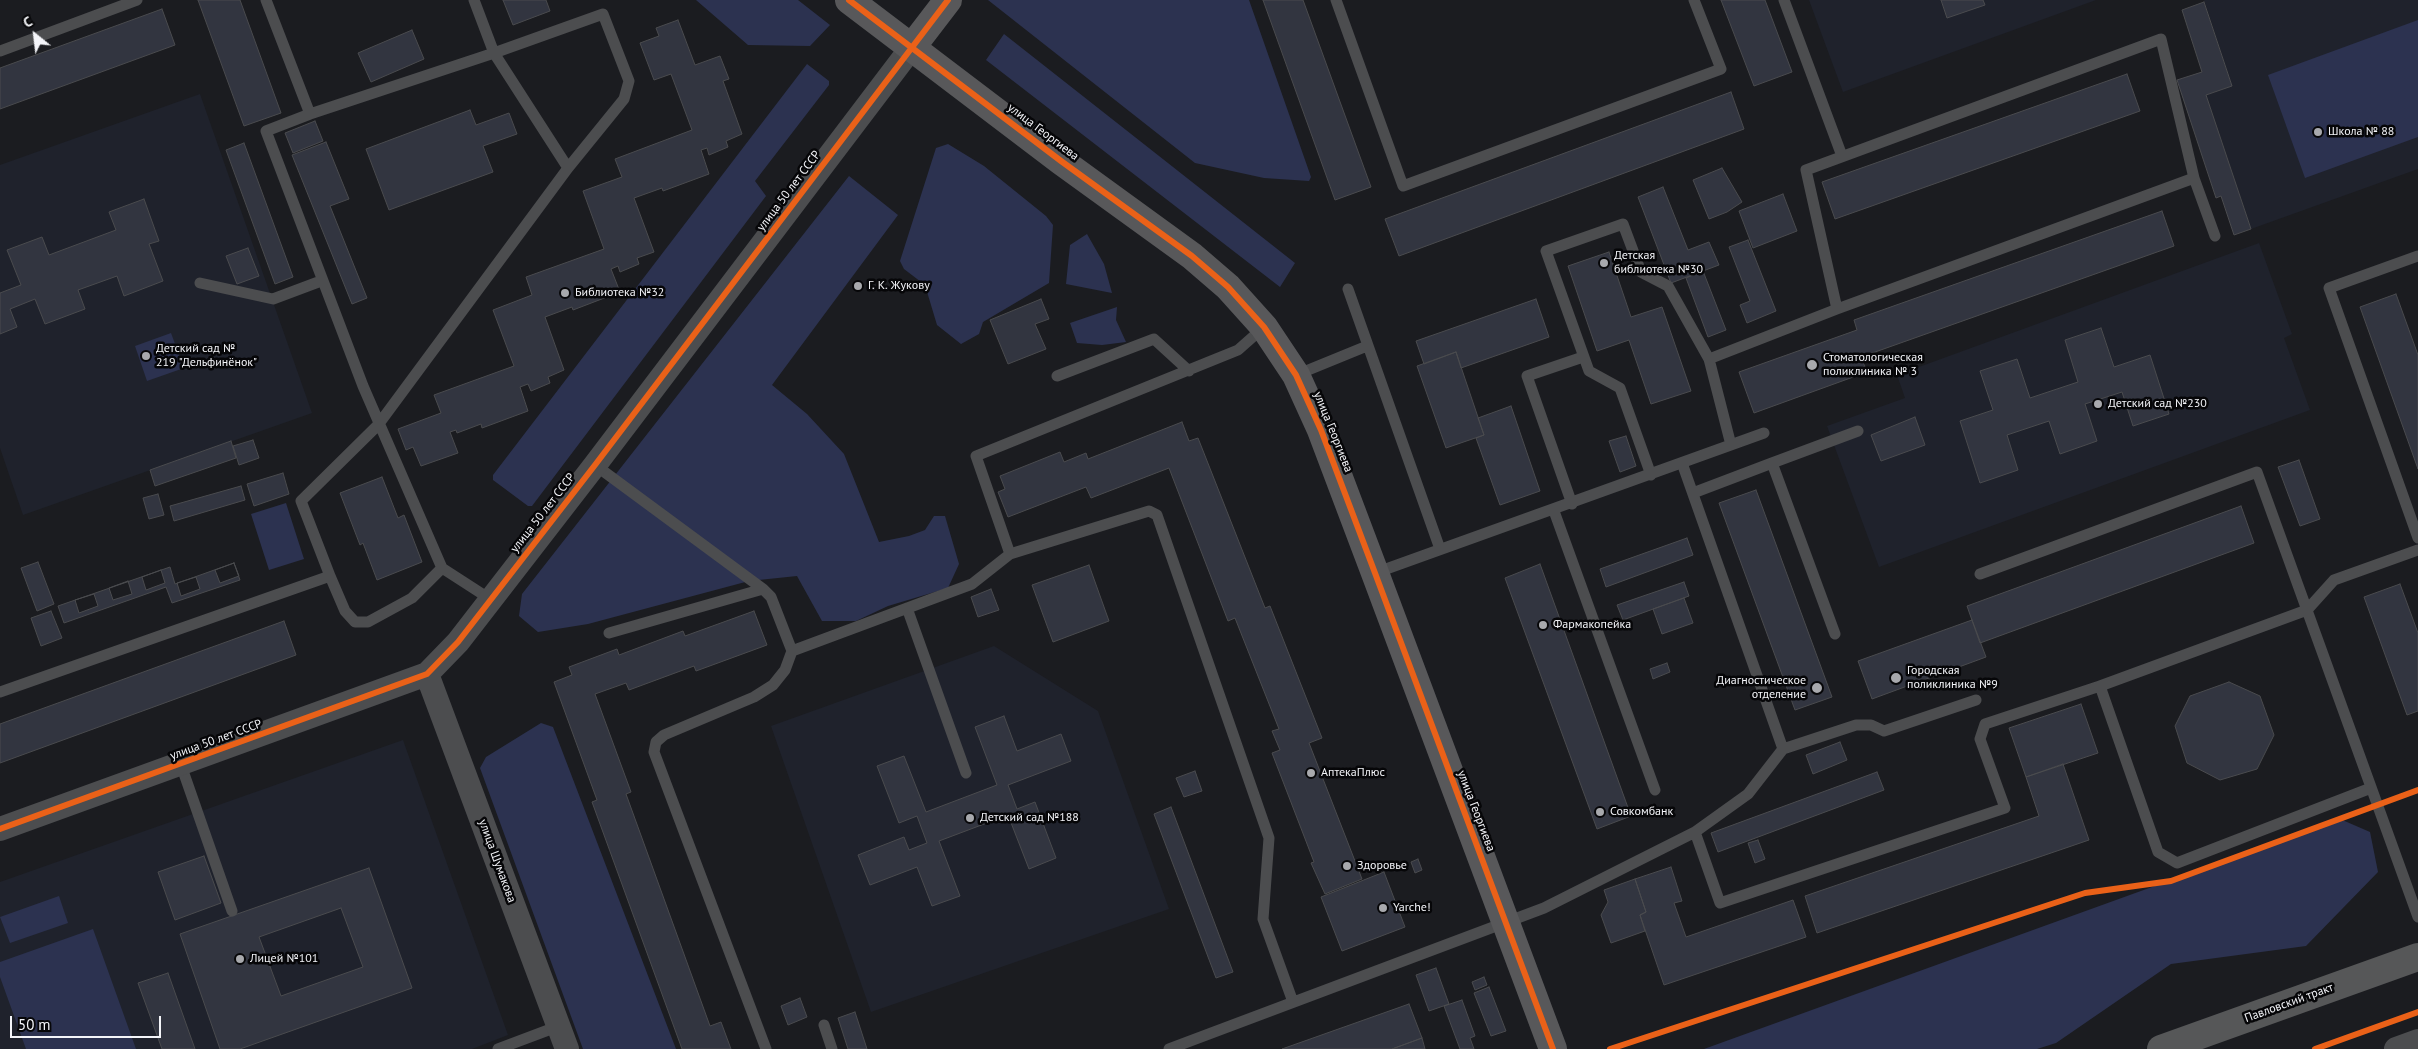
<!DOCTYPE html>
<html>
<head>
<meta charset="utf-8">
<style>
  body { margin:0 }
  #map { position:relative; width:2418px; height:1049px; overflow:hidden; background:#1b1c20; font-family:"PT Sans",sans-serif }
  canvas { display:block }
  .north { position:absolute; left:10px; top:10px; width:50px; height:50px; -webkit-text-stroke:4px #060608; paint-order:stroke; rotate:331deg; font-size:14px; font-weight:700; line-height:20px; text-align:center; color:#f4f5f9 }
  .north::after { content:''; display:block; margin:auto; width:18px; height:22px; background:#f4f5f9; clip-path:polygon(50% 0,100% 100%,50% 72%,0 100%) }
  .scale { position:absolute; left:10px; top:1016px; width:151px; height:22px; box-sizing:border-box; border:2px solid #f4f5f9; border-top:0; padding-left:6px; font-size:15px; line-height:18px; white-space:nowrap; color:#f4f5f9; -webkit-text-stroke:4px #060608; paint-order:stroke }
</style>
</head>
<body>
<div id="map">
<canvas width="2418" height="1049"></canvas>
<div class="north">С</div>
<div class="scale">50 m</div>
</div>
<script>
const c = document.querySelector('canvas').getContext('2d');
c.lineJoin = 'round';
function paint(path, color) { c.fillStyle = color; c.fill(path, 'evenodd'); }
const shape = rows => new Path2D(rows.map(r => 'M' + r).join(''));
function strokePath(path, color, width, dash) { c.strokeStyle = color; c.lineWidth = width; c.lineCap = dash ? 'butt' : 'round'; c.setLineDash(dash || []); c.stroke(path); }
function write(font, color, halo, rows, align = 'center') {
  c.font = font + ' "PT Sans",sans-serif'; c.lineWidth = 5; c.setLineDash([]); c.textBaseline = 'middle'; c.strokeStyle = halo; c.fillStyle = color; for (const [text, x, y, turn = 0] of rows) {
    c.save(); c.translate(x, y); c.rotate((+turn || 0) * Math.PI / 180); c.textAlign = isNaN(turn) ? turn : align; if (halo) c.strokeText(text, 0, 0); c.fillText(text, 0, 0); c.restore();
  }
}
paint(shape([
  [1809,0,2096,0,1843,92],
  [2204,0,2418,0,2418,169,2251,229,2206,95,2232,86],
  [200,94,312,413,23,515,0,448,0,165],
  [2259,243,2292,334,2284,338,2310,410,1879,567,1827,426,1905,398,1897,375],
  [994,646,1098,711,1169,909,871,1012,771,726],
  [403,740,508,1035,472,1049,0,1049,0,882]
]), '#1f222c');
paint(shape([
  [696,0,798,0,830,25,810,46,748,45],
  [988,0,1249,0,1311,177,1309,181,1264,178,1195,163],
  [2418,20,2418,137,2305,178,2268,75],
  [1004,34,1295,263,1280,287,986,60],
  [807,64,829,81,829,85,755,181,766,196,532,506,528,506,493,480,493,475],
  [948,144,984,166,1046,216,1053,225,1049,283,983,322,979,334,961,344,937,325,925,285,904,269,900,261,936,148],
  [849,176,898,215,772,385,807,414,844,454,879,542,909,536,925,530,934,516,945,516,959,564,948,588,888,606,856,621,822,621,797,576,749,581,588,624,538,632,519,616,522,594],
  [1087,234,1104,264,1112,293,1066,284,1070,245],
  [1117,307,1116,320,1126,342,1102,345,1077,343,1070,323],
  [171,333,184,368,147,381,135,346],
  [286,503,304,559,269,570,251,514],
  [541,723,553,727,676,1049,583,1049,480,768,486,757],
  [2340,819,2370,832,2378,872,2306,946,2171,964,2056,1043,2037,1049,1704,1049],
  [59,896,68,923,10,943,0,917],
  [93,929,136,1049,26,1049,0,977,0,962]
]), '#2c3250');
const building = shape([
  [198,0,240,0,281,113,244,126,198,0],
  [503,0,546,0,550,11,513,25,503,0],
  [1263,0,1303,0,1371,187,1335,200,1263,0],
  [1721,0,1765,0,1792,72,1754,86,1721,0],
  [1941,0,1983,0,1985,5,1947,18,1941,0],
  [2204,2,2232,86,2206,95,2251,229,2234,235,2221,196,2216,198,2177,80,2202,72,2182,10,2204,2],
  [162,9,175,45,0,109,0,68,162,9],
  [678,20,695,65,720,56,729,79,723,81,742,134,726,141,728,147,709,155,707,148,701,150,709,174,663,191,662,188,634,198,654,252,637,258,639,264,620,272,618,266,611,269,620,292,573,310,572,307,545,317,564,370,548,377,550,383,531,391,528,384,520,387,528,411,482,428,481,424,457,433,456,430,450,432,458,453,421,466,413,447,406,450,398,429,441,413,434,395,514,366,493,310,532,295,526,277,604,249,583,191,622,177,615,159,692,130,671,74,654,80,640,43,659,36,656,28,678,20],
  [412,30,424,59,371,82,358,53,412,30],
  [2127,74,2140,111,1835,219,1822,182,2127,74],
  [1731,92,1744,129,1399,256,1385,219,1731,92],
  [470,110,476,125,509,113,517,134,483,146,493,172,389,210,366,149,470,110],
  [315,121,323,141,293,153,285,133,315,121],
  [326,142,349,199,330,206,367,298,352,304,292,155,326,142],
  [244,143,293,277,275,284,226,150,244,143],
  [1722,168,1742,202,1727,212,1709,219,1693,180,1722,168],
  [1663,187,1688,250,1709,242,1719,265,1671,283,1638,197,1663,187],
  [1783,194,1797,231,1753,248,1739,211,1783,194],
  [144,199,159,241,149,244,163,281,124,296,117,276,78,290,85,309,45,324,35,299,10,309,17,327,0,334,0,293,21,285,7,250,42,237,49,255,116,230,109,212,144,199],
  [2162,211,2174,246,1861,357,1867,372,1754,413,1739,372,1857,330,1854,320,2162,211],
  [1748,240,1776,311,1747,323,1740,305,1750,301,1729,247,1748,240],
  [248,248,259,276,237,284,226,256,248,248],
  [1609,252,1631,317,1662,307,1691,391,1651,404,1629,340,1597,351,1568,266,1609,252],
  [1703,271,1726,330,1708,337,1686,278,1703,271],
  [2396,294,2418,355,2418,469,2360,307,2396,294],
  [1041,299,1049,319,1035,324,1046,349,1008,364,990,320,1041,299],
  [1536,299,1549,337,1461,368,1456,352,1424,364,1416,341,1536,299],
  [2101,328,2114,367,2150,355,2169,414,2133,426,2122,392,2085,404,2097,441,2060,454,2049,421,2007,435,2018,470,1980,483,1960,421,1993,410,1980,371,2017,359,2030,398,2078,382,2065,340,2101,328],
  [1456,352,1484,435,1446,448,1417,366,1456,352],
  [1511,406,1540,491,1500,505,1476,438,1484,435,1478,418,1511,406],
  [1915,417,1925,445,1881,461,1871,435,1915,417],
  [1182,422,1189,441,1198,438,1265,608,1270,606,1322,738,1309,743,1362,879,1325,894,1311,863,1314,862,1272,753,1280,750,1272,731,1279,729,1235,618,1228,621,1169,468,1091,498,1086,487,1008,517,998,492,1005,489,1000,476,1060,452,1064,462,1086,453,1088,459,1182,422],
  [1626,436,1636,466,1620,472,1609,441,1626,436],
  [253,440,259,458,239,465,233,446,253,440],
  [231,441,236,458,155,486,150,470,231,441],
  [2299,460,2320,519,2300,526,2278,467,2299,460],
  [283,473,289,494,254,506,247,484,283,473],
  [382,477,398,518,404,515,422,562,377,580,363,543,360,545,340,493,382,477],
  [241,486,245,500,174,521,170,506,241,486],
  [1756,490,1832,697,1795,710,1719,503,1756,490],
  [158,494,164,515,149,519,143,498,158,494],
  [2241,506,2254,543,1980,643,1967,606,2241,506],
  [1687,538,1693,555,1606,587,1600,569,1687,538],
  [38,562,54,604,37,611,21,568,38,562],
  [234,563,240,580,172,603,166,587,64,623,58,606,170,567,175,584,234,563],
  [234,563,239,576,220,583,215,570,234,563],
  [1540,564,1631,816,1597,829,1505,578,1540,564],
  [1089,565,1109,621,1053,642,1032,585,1089,565],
  [161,570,165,583,146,590,142,577,161,570],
  [196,577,200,589,181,596,177,583,196,577],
  [128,581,132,594,113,600,109,588,128,581],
  [1684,582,1689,596,1623,620,1617,605,1684,582],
  [2400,584,2418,633,2418,711,2407,715,2364,597,2400,584],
  [991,589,999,610,978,617,971,597,991,589],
  [94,594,98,606,79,613,75,600,94,594],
  [1684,598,1693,623,1662,634,1653,609,1684,598],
  [51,611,62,638,41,646,31,618,51,611],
  [754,611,767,645,696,671,694,666,629,690,626,683,595,694,631,792,626,794,710,1026,721,1022,731,1049,682,1049,592,802,597,800,554,682,572,675,569,667,617,649,619,655,683,631,685,636,754,611],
  [1972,620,1986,657,1872,699,1858,661,1972,620],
  [284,621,296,655,0,763,0,724,284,621],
  [1667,663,1670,672,1653,679,1650,669,1667,663],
  [2229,682,2260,696,2274,735,2257,769,2220,780,2187,763,2175,726,2190,696,2229,682],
  [2081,704,2098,753,2026,777,2009,728,2081,704],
  [1004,716,1017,751,1061,734,1071,761,1008,785,1017,809,1035,802,1056,858,1029,869,1008,815,939,841,960,896,932,906,917,867,870,885,858,855,904,837,909,850,927,843,917,816,899,823,877,766,904,756,926,812,997,785,975,727,1004,716],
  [1840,742,1847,760,1813,774,1806,755,1840,742],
  [2063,764,2089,840,1817,933,1805,896,2039,816,2026,777,2063,764],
  [1195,771,1202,791,1184,797,1176,778,1195,771],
  [1877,772,1884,790,1718,852,1711,833,1877,772],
  [1171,807,1233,972,1216,978,1154,814,1171,807],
  [1758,840,1765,859,1755,863,1748,843,1758,840],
  [204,856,221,903,175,920,158,872,204,856],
  [1418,859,1422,870,1415,873,1411,862,1418,859],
  [1671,867,1682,901,1674,903,1686,937,1793,900,1806,937,1664,985,1640,915,1646,912,1635,879,1671,867],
  [369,868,412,988,240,1049,220,1049,180,934,369,868],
  [341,908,363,967,281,996,259,937,341,908],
  [1384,872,1405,927,1342,951,1321,897,1384,872],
  [1635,879,1646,912,1640,915,1645,931,1611,943,1601,915,1608,902,1604,890,1635,879],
  [1436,968,1449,1004,1429,1011,1416,975,1436,968],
  [168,973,195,1049,162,1049,138,983,168,973],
  [1484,977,1487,985,1475,990,1472,982,1484,977],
  [1489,987,1506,1031,1491,1036,1474,993,1489,987],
  [800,998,807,1017,788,1025,781,1006,800,998],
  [1462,1000,1475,1036,1470,1038,1474,1049,1460,1049,1444,1006,1462,1000],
  [1409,1004,1422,1038,1392,1049,1282,1049,1409,1004],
  [855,1012,867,1049,848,1049,838,1018,855,1012],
  [1422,1038,1425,1049,1392,1049,1422,1038]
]);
paint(building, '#323540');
strokePath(building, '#4a4b4e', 1);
strokePath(shape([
  [266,0,310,114],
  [1336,0,1403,186,1721,69,1694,0],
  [1784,0,1842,156],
  [0,51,137,0],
  [2194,178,2215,236],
  [2418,256,2329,288,2418,538],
  [200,283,273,299,321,281],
  [1348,289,1440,549],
  [1264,327,1238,350,976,456,1010,554,1149,511,1157,515,1269,838,1263,919,1293,1002],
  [1709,359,1837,309,2194,178,2161,39,1806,170,1837,309],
  [1296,375,1367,346],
  [1057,376,1154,339,1189,371],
  [1682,463,1783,749,1856,725,1871,725,1884,731,1976,700],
  [1772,463,1858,431],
  [595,465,763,589,771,597,792,651,785,670,773,685,754,697,664,735,656,742,654,752,766,1049],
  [1651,475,1620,388,1589,371,1546,251,1623,224,1641,272,1668,286,1709,359,1731,445],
  [1693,493,1772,463,1835,634],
  [1572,504,1527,376,1583,357],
  [1554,511,1655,790],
  [1375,573,1764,433],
  [1980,574,2257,472,2418,917],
  [330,576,301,501,378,425,568,168,494,53,474,0],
  [490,599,442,568,363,386,266,131,310,114,494,53,603,14,629,81,624,99,568,168],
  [907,608,966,773],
  [609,633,763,589],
  [792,651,972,584,1010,554],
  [2100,686,2307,610,2334,580,2418,550],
  [0,692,330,576,345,611,355,622,368,622,412,598,442,568],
  [181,765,232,911],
  [1695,832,1748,794,1783,749],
  [824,1025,832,1049],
  [498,1049,559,1026],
  [1169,1049,1544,908,1695,832,1720,903,2005,808,1980,739,1985,724,2100,686,2158,852,2177,863,2371,788]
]), '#4c4d4f', 11);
strokePath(shape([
  [427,674,567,1049],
  [0,829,427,674,458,642,595,465,912,47],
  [2396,1049,2418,1041]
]), '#4c4d4f', 24);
strokePath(shape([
  [849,0,1061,161,1192,256,1228,287,1264,327,1296,375,1321,430,1375,573,1553,1049],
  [912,47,948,0]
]), '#58585a', 28);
strokePath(shape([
  [2161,1049,2418,957]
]), '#565758', 28);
strokePath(shape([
  [849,0,1061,161,1192,256,1228,287,1264,327,1296,375,1321,430,1375,573,1553,1049],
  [0,829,427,674,458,642,595,465,948,0],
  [1610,1049,2085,893,2171,881,2418,790],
  [2315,1049,2418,1012]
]), '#ea6118', 6);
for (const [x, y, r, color] of [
  [2318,132,5,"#a8a9ad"],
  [1604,263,5,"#a8a9ad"],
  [858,286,5,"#a8a9ad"],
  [565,293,5,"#a8a9ad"],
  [146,356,5,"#a8a9ad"],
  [1812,365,6,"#a8a9ad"],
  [2098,404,5,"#a8a9ad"],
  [1543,625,5,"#a8a9ad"],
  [1896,678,6,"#a8a9ad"],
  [1817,688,6,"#a8a9ad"],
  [1311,773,5,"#a8a9ad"],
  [1600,812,5,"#a8a9ad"],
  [970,818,5,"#a8a9ad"],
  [1347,866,5,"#a8a9ad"],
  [1383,908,5,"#a8a9ad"],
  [240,959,5,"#a8a9ad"]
]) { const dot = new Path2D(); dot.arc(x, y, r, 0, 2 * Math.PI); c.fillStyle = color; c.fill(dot); strokePath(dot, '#060608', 2); }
write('12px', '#f4f5f9', '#060608', [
  ["улица Георгиева",1043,132,37],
  ["улица 50 лет СССР",789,191,-53],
  ["улица Георгиева",1333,432,68],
  ["улица 50 лет СССР",543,513,-52],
  ["улица 50 лет СССР",216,740,-20],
  ["улица Георгиева",1476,811,69],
  ["улица Шумакова",497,861,70],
  ["Павловский тракт",2289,1003,-20]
]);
write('12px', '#f4f5f9', '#060608', [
  ["Школа № 88",2328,132],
  ["Детская",1614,256],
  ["библиотека №30",1614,270],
  ["Г. К. Жукову",868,286],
  ["Библиотека №32",575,293],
  ["Детский сад №",156,349],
  ["219 \"Дельфинёнок\"",156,363],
  ["Стоматологическая",1823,358],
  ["поликлиника № 3",1823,372],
  ["Детский сад №230",2108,404],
  ["Фармакопейка",1553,625],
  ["Городская",1907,671],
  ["поликлиника №9",1907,685],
  ["Диагностическое",1806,681,"right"],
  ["отделение",1806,695,"right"],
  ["АптекаПлюс",1321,773],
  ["Совкомбанк",1610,812],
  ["Детский сад №188",980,818],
  ["Здоровье",1357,866],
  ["Yarche!",1393,908],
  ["Лицей №101",250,959]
], 'left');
</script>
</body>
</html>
